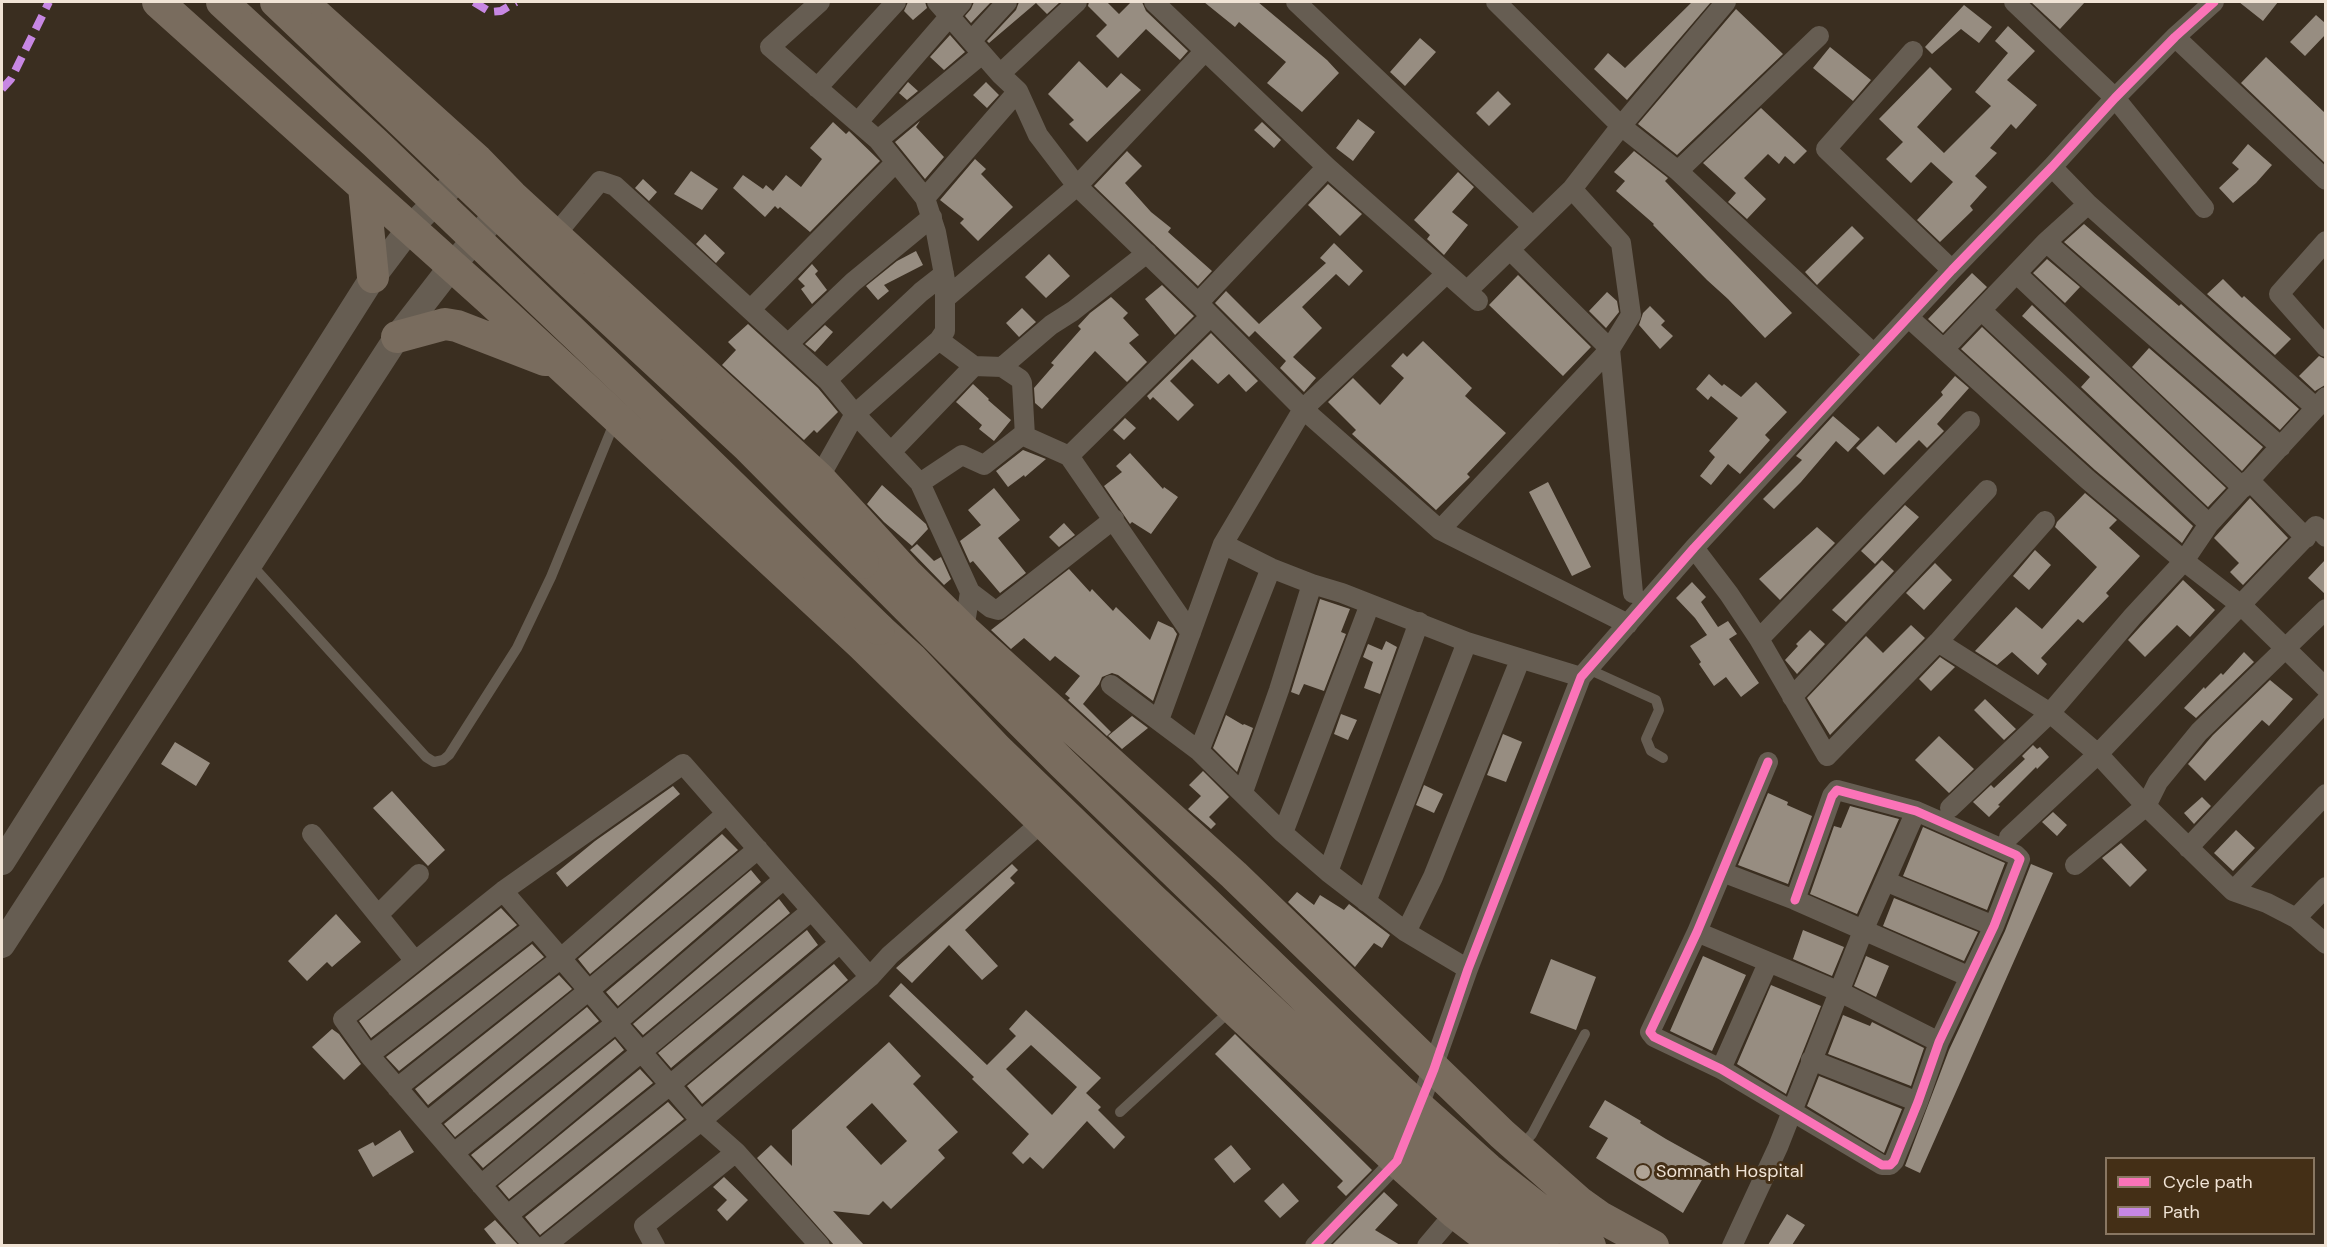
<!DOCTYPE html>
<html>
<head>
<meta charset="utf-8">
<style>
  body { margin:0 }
  #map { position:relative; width:2327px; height:1247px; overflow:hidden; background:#3a2e20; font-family:"DM Sans",sans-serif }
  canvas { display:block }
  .frame { position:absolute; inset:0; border:3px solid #f0e3d5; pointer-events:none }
  .legend { position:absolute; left:2105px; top:1157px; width:210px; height:78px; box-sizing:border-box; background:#442f16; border:2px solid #897762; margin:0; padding:8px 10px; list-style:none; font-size:18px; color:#f0e3d5 }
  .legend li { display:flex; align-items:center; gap:12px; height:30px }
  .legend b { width:30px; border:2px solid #897762 }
</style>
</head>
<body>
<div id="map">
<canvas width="2327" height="1247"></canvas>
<div class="frame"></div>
<ul class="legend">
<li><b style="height:8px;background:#fb73b8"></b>Cycle path</li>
<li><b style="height:8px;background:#c787e3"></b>Path</li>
</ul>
</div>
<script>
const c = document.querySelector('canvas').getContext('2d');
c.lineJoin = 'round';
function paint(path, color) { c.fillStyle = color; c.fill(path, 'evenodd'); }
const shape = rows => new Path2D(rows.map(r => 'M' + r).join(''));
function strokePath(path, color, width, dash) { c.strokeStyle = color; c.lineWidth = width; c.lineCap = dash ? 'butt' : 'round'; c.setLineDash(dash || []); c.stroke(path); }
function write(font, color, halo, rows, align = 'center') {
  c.font = font + ' "DM Sans",sans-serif'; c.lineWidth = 6; c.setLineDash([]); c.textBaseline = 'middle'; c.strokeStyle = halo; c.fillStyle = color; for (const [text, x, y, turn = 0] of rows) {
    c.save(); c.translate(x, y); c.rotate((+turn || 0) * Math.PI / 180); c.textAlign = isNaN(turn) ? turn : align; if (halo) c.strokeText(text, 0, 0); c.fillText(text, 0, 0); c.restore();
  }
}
paint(shape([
  [908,2,925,2,927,8,913,20,904,11],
  [974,2,991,2,971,23,965,16,971,9],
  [1019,2,1060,2,1047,14,1036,3,989,43,987,41,1016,10],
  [1089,2,1107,2,1119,14,1131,2,1142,2,1146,11,1188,51,1180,60,1146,29,1118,58,1096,36,1107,25,1088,6],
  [1204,2,1258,2,1327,60,1339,73,1302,112,1267,83,1286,62,1239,22,1235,27],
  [1692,2,1711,2,1627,100,1594,69,1608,53,1625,68],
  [2031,2,2085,2,2060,29],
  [2239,2,2278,2,2263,21],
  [1964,5,1992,27,1979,43,1961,29,1932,54,1925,47],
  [1736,9,1783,54,1677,155,1638,124],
  [2316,15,2325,23,2325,35,2305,56,2290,42],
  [2008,26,2035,51,2007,80,2037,105,2016,129,2011,124,1990,148,1997,153,1975,176,1987,187,1970,206,1973,210,1940,242,1917,220,1953,182,1931,162,1911,183,1886,159,1903,142,1879,119,1930,67,1952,89,1917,127,1944,153,1991,106,1975,92,2008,53,1995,41],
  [950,35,965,52,944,70,930,57],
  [1420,38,1436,52,1405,86,1390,72],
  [1830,47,1871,80,1853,101,1813,68],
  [2266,57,2325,113,2325,163,2241,83],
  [1079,61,1107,88,1121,73,1141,90,1087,142,1069,124,1074,120,1048,94],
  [908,82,918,91,907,100,899,93],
  [986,82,999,95,987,108,973,95],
  [1498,91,1511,104,1489,126,1476,113],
  [1761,108,1807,151,1794,164,1785,156,1779,164,1768,154,1744,178,1766,199,1747,219,1728,202,1736,193,1703,163],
  [1358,119,1375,132,1353,161,1336,148],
  [920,121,916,127,944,157,925,179,895,142],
  [833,122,846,134,849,131,880,161,810,232,780,207,778,209,775,206,765,217,733,188,743,175,763,189,766,185,773,191,786,175,801,187,822,159,810,148],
  [1262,122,1281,140,1274,148,1254,130],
  [2248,144,2272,165,2256,183,2233,203,2219,188,2239,169,2232,163],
  [1127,151,1142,166,1125,183,1151,212,1171,228,1168,232,1212,271,1198,286,1094,186],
  [1634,151,1668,178,1665,181,1792,313,1765,338,1728,299,1707,280,1653,225,1654,224,1616,191,1625,181,1614,172],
  [975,159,986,169,981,174,1013,207,978,241,960,223,964,219,940,200],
  [691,171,718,189,702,210,674,194],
  [1458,172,1474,187,1452,212,1468,225,1444,255,1427,239,1430,235,1414,220],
  [643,179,657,192,649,201,635,188],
  [1328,184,1362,214,1340,236,1308,205],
  [2084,224,2179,306,2181,304,2299,409,2280,430,2064,242],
  [1852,226,1864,238,1817,285,1805,272],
  [705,234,725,253,716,263,696,244],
  [1334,243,1363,271,1349,286,1336,274,1302,307,1322,328,1293,357,1316,378,1304,392,1280,368,1286,361,1255,331,1249,337,1215,303,1226,291,1259,324,1326,263,1320,258],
  [916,251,923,265,884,285,889,291,878,300,866,286,897,261],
  [1049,254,1070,276,1046,298,1025,277],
  [2047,259,2080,287,2065,303,2033,273],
  [812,264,818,271,815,274,827,290,812,304,801,289,805,286,798,279],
  [1972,273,1987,287,1943,333,1928,319],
  [1518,275,1591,347,1563,376,1489,305],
  [2223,279,2242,298,2244,296,2291,339,2275,355,2207,294],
  [1162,285,1194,316,1175,335,1145,299],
  [1607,292,1617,301,1619,312,1606,328,1589,311],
  [1111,297,1128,313,1123,318,1139,335,1129,343,1147,362,1127,382,1095,351,1042,409,1035,403,1034,388,1054,365,1051,363,1081,329,1078,326,1090,313],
  [2032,305,2226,488,2208,507,2081,387,2090,377,2022,316],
  [1650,306,1665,321,1661,325,1673,336,1660,349,1639,325,1643,313],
  [1022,308,1036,322,1019,337,1006,323],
  [748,324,818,388,838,412,817,433,814,430,804,440,722,365,736,350,728,342],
  [825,325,833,332,815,352,805,344],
  [1982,327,2193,526,2182,543,2095,470,1961,349],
  [1211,333,1258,381,1246,392,1229,374,1218,384,1192,359,1170,381,1194,405,1178,421,1153,397,1150,400,1147,396],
  [1423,341,1472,388,1465,396,1506,433,1467,474,1470,477,1436,510,1352,434,1356,430,1328,402,1353,378,1380,405,1404,378,1391,366,1403,353,1407,357],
  [2149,348,2263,447,2242,471,2132,367],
  [2319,356,2325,359,2325,385,2315,391,2299,376],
  [1709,374,1722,386,1724,384,1741,397,1756,382,1787,412,1765,435,1770,440,1740,474,1728,464,1711,485,1700,476,1715,457,1709,451,1738,418,1711,396,1708,400,1696,389],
  [1955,376,1969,388,1937,424,1944,431,1927,448,1919,440,1884,475,1856,448,1878,426,1896,443,1943,395,1941,392],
  [973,384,989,399,988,400,1011,420,994,441,979,429,982,425,956,402],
  [1833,416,1860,439,1848,452,1836,441,1801,482,1774,509,1763,499,1802,460,1796,456],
  [1125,418,1136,428,1124,440,1113,430],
  [1023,450,1046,459,1025,477,1024,475,1008,487,996,471],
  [1130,453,1163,489,1164,487,1178,497,1151,534,1132,522,1130,524,1104,486,1122,472,1116,466],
  [1548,482,1591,567,1572,576,1529,492],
  [882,485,926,524,928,529,912,546,884,522,867,504],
  [994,488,1020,520,998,538,1026,573,1000,593,973,561,970,563,960,541,981,525,968,510],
  [2085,493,2117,520,2109,528,2140,556,2106,593,2109,596,2083,623,2078,619,2041,658,2047,664,2038,675,2012,652,1997,665,1975,651,2016,607,2042,629,2097,567,2055,527,2057,522],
  [2250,498,2288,538,2243,585,2230,572,2239,563,2214,538],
  [1905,505,1919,517,1875,564,1861,551],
  [1064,523,1075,535,1059,547,1049,537],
  [1817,527,1835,543,1780,600,1759,579],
  [917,544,934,561,941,557,951,579,944,585,910,550],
  [2035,550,2051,565,2029,590,2013,576],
  [1882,560,1894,571,1846,622,1832,610],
  [2325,560,2325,594,2308,578],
  [1935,563,1952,580,1924,610,1906,593],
  [1069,569,1090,592,1092,589,1113,611,1116,607,1150,640,1158,621,1173,628,1177,634,1153,701,1118,675,1112,673,1102,677,1099,684,1083,704,1111,732,1107,736,1068,700,1070,698,1065,694,1080,676,1055,656,1050,661,1024,638,1011,649,991,630],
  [2183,580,2215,610,2190,637,2177,625,2145,657,2128,640],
  [1692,582,1706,597,1701,602,1718,627,1728,621,1737,634,1729,639,1759,683,1741,697,1726,677,1714,686,1699,664,1701,662,1690,646,1707,635,1695,618,1676,598],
  [1320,599,1350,609,1341,632,1346,634,1324,691,1304,684,1299,695,1291,692],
  [1911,625,1925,638,1830,735,1807,698,1866,636,1883,653],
  [1810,630,1825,644,1797,674,1785,660,1798,646,1796,644],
  [1386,641,1397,647,1380,694,1364,688,1373,662,1363,657,1368,644,1382,650],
  [2244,652,2254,662,2196,718,2184,708,2204,687,2205,689,2221,673,2223,675],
  [1940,657,1955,667,1931,691,1919,679],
  [2270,680,2293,699,2269,726,2262,720,2205,781,2188,764,2213,735],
  [1985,699,2016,729,2004,740,1974,710],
  [1341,714,1357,720,1348,740,1334,734],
  [1226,715,1243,725,1244,724,1253,728,1237,772,1213,748],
  [1132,716,1148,728,1122,749,1108,736],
  [1503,734,1522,742,1506,782,1487,775],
  [1939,736,1974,769,1949,793,1915,760],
  [175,742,210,763,196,786,161,764],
  [2033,745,2037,749,2040,747,2049,757,2037,769,2036,767,1998,805,2000,806,1989,817,1973,802,1991,785,1994,788,2025,759,2022,756],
  [1203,771,1229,797,1209,817,1216,824,1211,829,1188,809,1201,796,1189,785],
  [1424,785,1443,794,1434,813,1416,805],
  [673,786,680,794,567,887,556,873,595,841],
  [392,791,445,850,428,866,373,808],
  [1768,793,1788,802,1787,805,1812,816,1788,884,1738,865],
  [2202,797,2211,806,2194,824,2184,813],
  [1850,806,1899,819,1857,914,1810,894,1834,826,1841,828],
  [2053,812,2067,825,2057,836,2042,822],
  [1923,827,2005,863,1987,910,1903,876],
  [2236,830,2255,848,2233,871,2214,853],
  [722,834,738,850,590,974,578,959],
  [2121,843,2147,870,2130,887,2102,858],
  [1012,864,1018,870,1010,878,1015,883,965,930,998,966,982,980,949,945,912,983,896,968],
  [2031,864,2053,873,1920,1173,1905,1166,1949,1050,2005,931],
  [751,870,761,882,618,1006,606,992],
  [1297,892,1314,905,1320,895,1344,910,1349,904,1390,935,1382,948,1374,943,1355,967,1288,902],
  [1894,898,1978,932,1964,961,1883,926],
  [779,899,790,913,643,1035,633,1024],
  [501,908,517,925,371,1038,359,1021],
  [336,914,361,942,332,967,327,962,307,981,288,961],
  [807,930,818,945,671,1068,658,1053],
  [1803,930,1844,947,1832,976,1793,959],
  [532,944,544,957,399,1071,386,1057],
  [1703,956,1746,975,1712,1051,1670,1031],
  [1866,956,1889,966,1876,997,1854,986],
  [1551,959,1596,977,1576,1030,1530,1013],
  [834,964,848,980,702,1104,687,1086],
  [559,975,572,989,428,1105,415,1089],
  [901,983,987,1065,1016,1036,1009,1029,1026,1010,1101,1078,1086,1093,1101,1107,1098,1110,1125,1137,1114,1149,1087,1121,1043,1169,1030,1157,1023,1164,1012,1153,1029,1134,972,1079,974,1077,889,996],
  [1031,1045,1077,1087,1052,1115,1006,1069],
  [1771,985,1821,1006,1786,1094,1737,1064],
  [587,1007,599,1021,455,1137,444,1124],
  [1843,1015,1870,1026,1872,1022,1924,1048,1911,1086,1828,1054],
  [332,1029,339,1034,361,1064,344,1080,312,1047],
  [1235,1034,1372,1170,1346,1196,1337,1187,1343,1181,1215,1054],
  [615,1039,624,1050,483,1168,471,1155],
  [889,1042,921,1076,913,1084,958,1132,938,1150,945,1158,891,1209,883,1201,869,1215,833,1211,864,1245,834,1245,757,1158,771,1145,792,1166,792,1130],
  [872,1103,907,1141,881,1165,846,1127],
  [640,1069,653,1083,509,1199,498,1186],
  [1819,1076,1902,1109,1884,1153,1807,1106],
  [1605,1100,1641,1121,1640,1123,1666,1139,1711,1164,1683,1213,1596,1158,1608,1138,1589,1127],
  [668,1102,684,1119,540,1235,525,1217],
  [400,1130,414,1152,373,1177,358,1150,373,1142,375,1146],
  [1231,1145,1251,1169,1234,1183,1214,1159],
  [724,1177,748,1200,727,1221,717,1210,727,1200,713,1187],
  [1283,1183,1299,1201,1280,1218,1264,1201],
  [1384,1192,1398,1205,1375,1230,1400,1245,1332,1245],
  [1787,1214,1805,1225,1792,1245,1768,1245],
  [495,1220,518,1245,497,1245,484,1229]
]), '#978d81');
strokePath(shape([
  [250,563,426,757,434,762,443,760,449,755,517,648,551,577,615,421],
  [1588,669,1656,700,1659,710,1646,739,1651,751,1663,758],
  [1120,1112,1231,1010],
  [1521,1146,1532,1134,1585,1034]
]), '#665d52', 10);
strokePath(shape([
  [820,2,770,47,878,140,925,198,936,232,945,280,945,331,939,340,974,366,1002,367,1020,379,1022,383,1025,436],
  [937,2,1000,74,1018,91,1038,135,1077,186,1198,303,1303,409,1440,530,1628,624],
  [1154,2,1327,167,1478,301],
  [1296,2,1532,226],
  [1496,2,1621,126,1678,171,1874,354],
  [2014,2,2115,98,2204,208],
  [2175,37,2326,180],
  [971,41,1007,2],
  [1913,51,1826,149,1952,270],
  [1000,74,1077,2],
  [817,88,896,2],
  [858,122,962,2],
  [878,140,982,54],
  [2052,167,2088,204,2316,408],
  [1678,171,1819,36],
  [925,198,1018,91],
  [556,234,600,181,615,186,827,380,855,414,920,483,962,455,984,465,1022,435,1069,456,1191,633],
  [2326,241,2279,294,2326,347],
  [2046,242,2281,447],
  [1510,250,1610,349,1633,593],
  [2017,274,2243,488],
  [1467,291,1572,189,1621,126,1726,2],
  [946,298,1077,186,1205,51],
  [1198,303,1327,167],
  [751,309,896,162],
  [1982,311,2209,524],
  [1908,317,2087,479,2184,561,2242,606,2326,688],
  [788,344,853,282,932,217],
  [1944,349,2046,242,2088,204],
  [1002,367,1051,325,1073,311,1147,253],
  [827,380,921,292,944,274],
  [891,452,974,366],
  [1069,456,1211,316],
  [819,478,855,414,939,340],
  [2249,480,2306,538],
  [920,483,970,592,964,630],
  [1440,530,1610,349,1631,315,1621,243,1572,189],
  [1223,544,1271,568,1312,584,1342,593,1467,642,1581,677],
  [1694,548,1729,594,1759,639,1827,756,1938,642,2045,521],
  [970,592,991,608,998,610,1114,519],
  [1759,639,1970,421],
  [1938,642,2050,713,2098,754,2146,806,2233,891,2267,903,2296,918,2326,944],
  [1111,685,1199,751,1283,833,1328,872,1406,932,1468,969],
  [1792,697,1987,490],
  [1159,720,1223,544,1303,409,1446,274],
  [1199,751,1271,568],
  [1768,762,1697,932,1650,1032,1654,1037,1721,1069,1882,1165,1890,1165,1894,1161,1918,1102,1939,1042,1994,926,2020,859,2016,855,1916,811,1837,790,1832,796,1795,900],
  [1243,792,1279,690,1312,584],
  [1950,808,2050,713,2133,616,2184,561,2209,524,2326,397],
  [1283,833,1370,604],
  [312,834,415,961],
  [2009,837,2098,754,2316,526,2326,537],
  [2188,848,2326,701],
  [2075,865,2146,806,2158,782,2199,732,2326,609],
  [1328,872,1419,622],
  [1722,872,1795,900,1970,977],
  [1885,881,1994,926],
  [503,891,701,1121,736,1152,820,1246],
  [2233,891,2326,794],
  [1366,902,1467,642],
  [378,915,419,874],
  [2296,918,2326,887],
  [1406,932,1433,877,1520,660],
  [1697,932,1840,992,1939,1042],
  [369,1055,533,928],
  [1811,1060,1918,1102],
  [1721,1069,1768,963],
  [397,1088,560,959,726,814],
  [1416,1115,1468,969,1581,677,1694,548,1952,270,2052,167,2115,98,2175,37,2214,2],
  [427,1122,588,991,758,849],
  [454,1153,616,1023,784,879],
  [481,1185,811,911],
  [508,1215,670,1085,840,943],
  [534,1246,369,1055,343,1019,503,891,683,764,870,977],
  [545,1246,701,1121,870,977,890,955,1041,823],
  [655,1246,644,1226,736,1152],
  [1315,1246,1397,1161,1401,1150],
  [1427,1246,1455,1213],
  [1732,1246,1778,1147,1863,931,1916,811]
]), '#665d52', 20);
strokePath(shape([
  [2,862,373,277,410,228,474,163],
  [2,945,397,337,452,266,509,200]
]), '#665d52', 26);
strokePath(shape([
  [158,2,489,299,862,645,1233,1008,1397,1161,1455,1213,1498,1246],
  [302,2,477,160,512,196,819,478,908,575,964,630,1234,875,1502,1134,1579,1202,1600,1217,1653,1246],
  [364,187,373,277],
  [397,337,445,324,457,326,545,360],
  [863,563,1062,763,1401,1091,1488,1169,1549,1217,1590,1246],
  [879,629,911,658,996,748,1151,898,1306,1043,1464,1187,1543,1246]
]), '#796c5e', 32);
strokePath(shape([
  [222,2,375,143,673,428,879,629],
  [276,2,573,285,747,446,863,563]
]), '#796c5e', 32);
strokePath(shape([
  [474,2,490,12,501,11,516,2],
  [2,89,11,79,49,2]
]), '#c787e3', 8, [15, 8]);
strokePath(shape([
  [1768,762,1697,932,1650,1032,1654,1037,1721,1069,1882,1165,1890,1165,1894,1161,1918,1102,1939,1042,1994,926,2020,859,2016,855,1916,811,1837,790,1832,796,1795,900],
  [1315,1246,1397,1161,1434,1069,1468,969,1581,677,1694,548,1952,270,2052,167,2115,98,2175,37,2214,2]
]), '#fb73b8', 9);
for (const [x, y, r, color] of [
  [1643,1172,8,"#b0a496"]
]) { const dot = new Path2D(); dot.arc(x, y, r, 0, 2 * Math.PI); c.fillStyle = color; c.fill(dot); strokePath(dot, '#442f16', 2); }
write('18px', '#f0e3d5', '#442f16', [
  ["Somnath Hospital",1656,1172]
], 'left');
</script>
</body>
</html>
